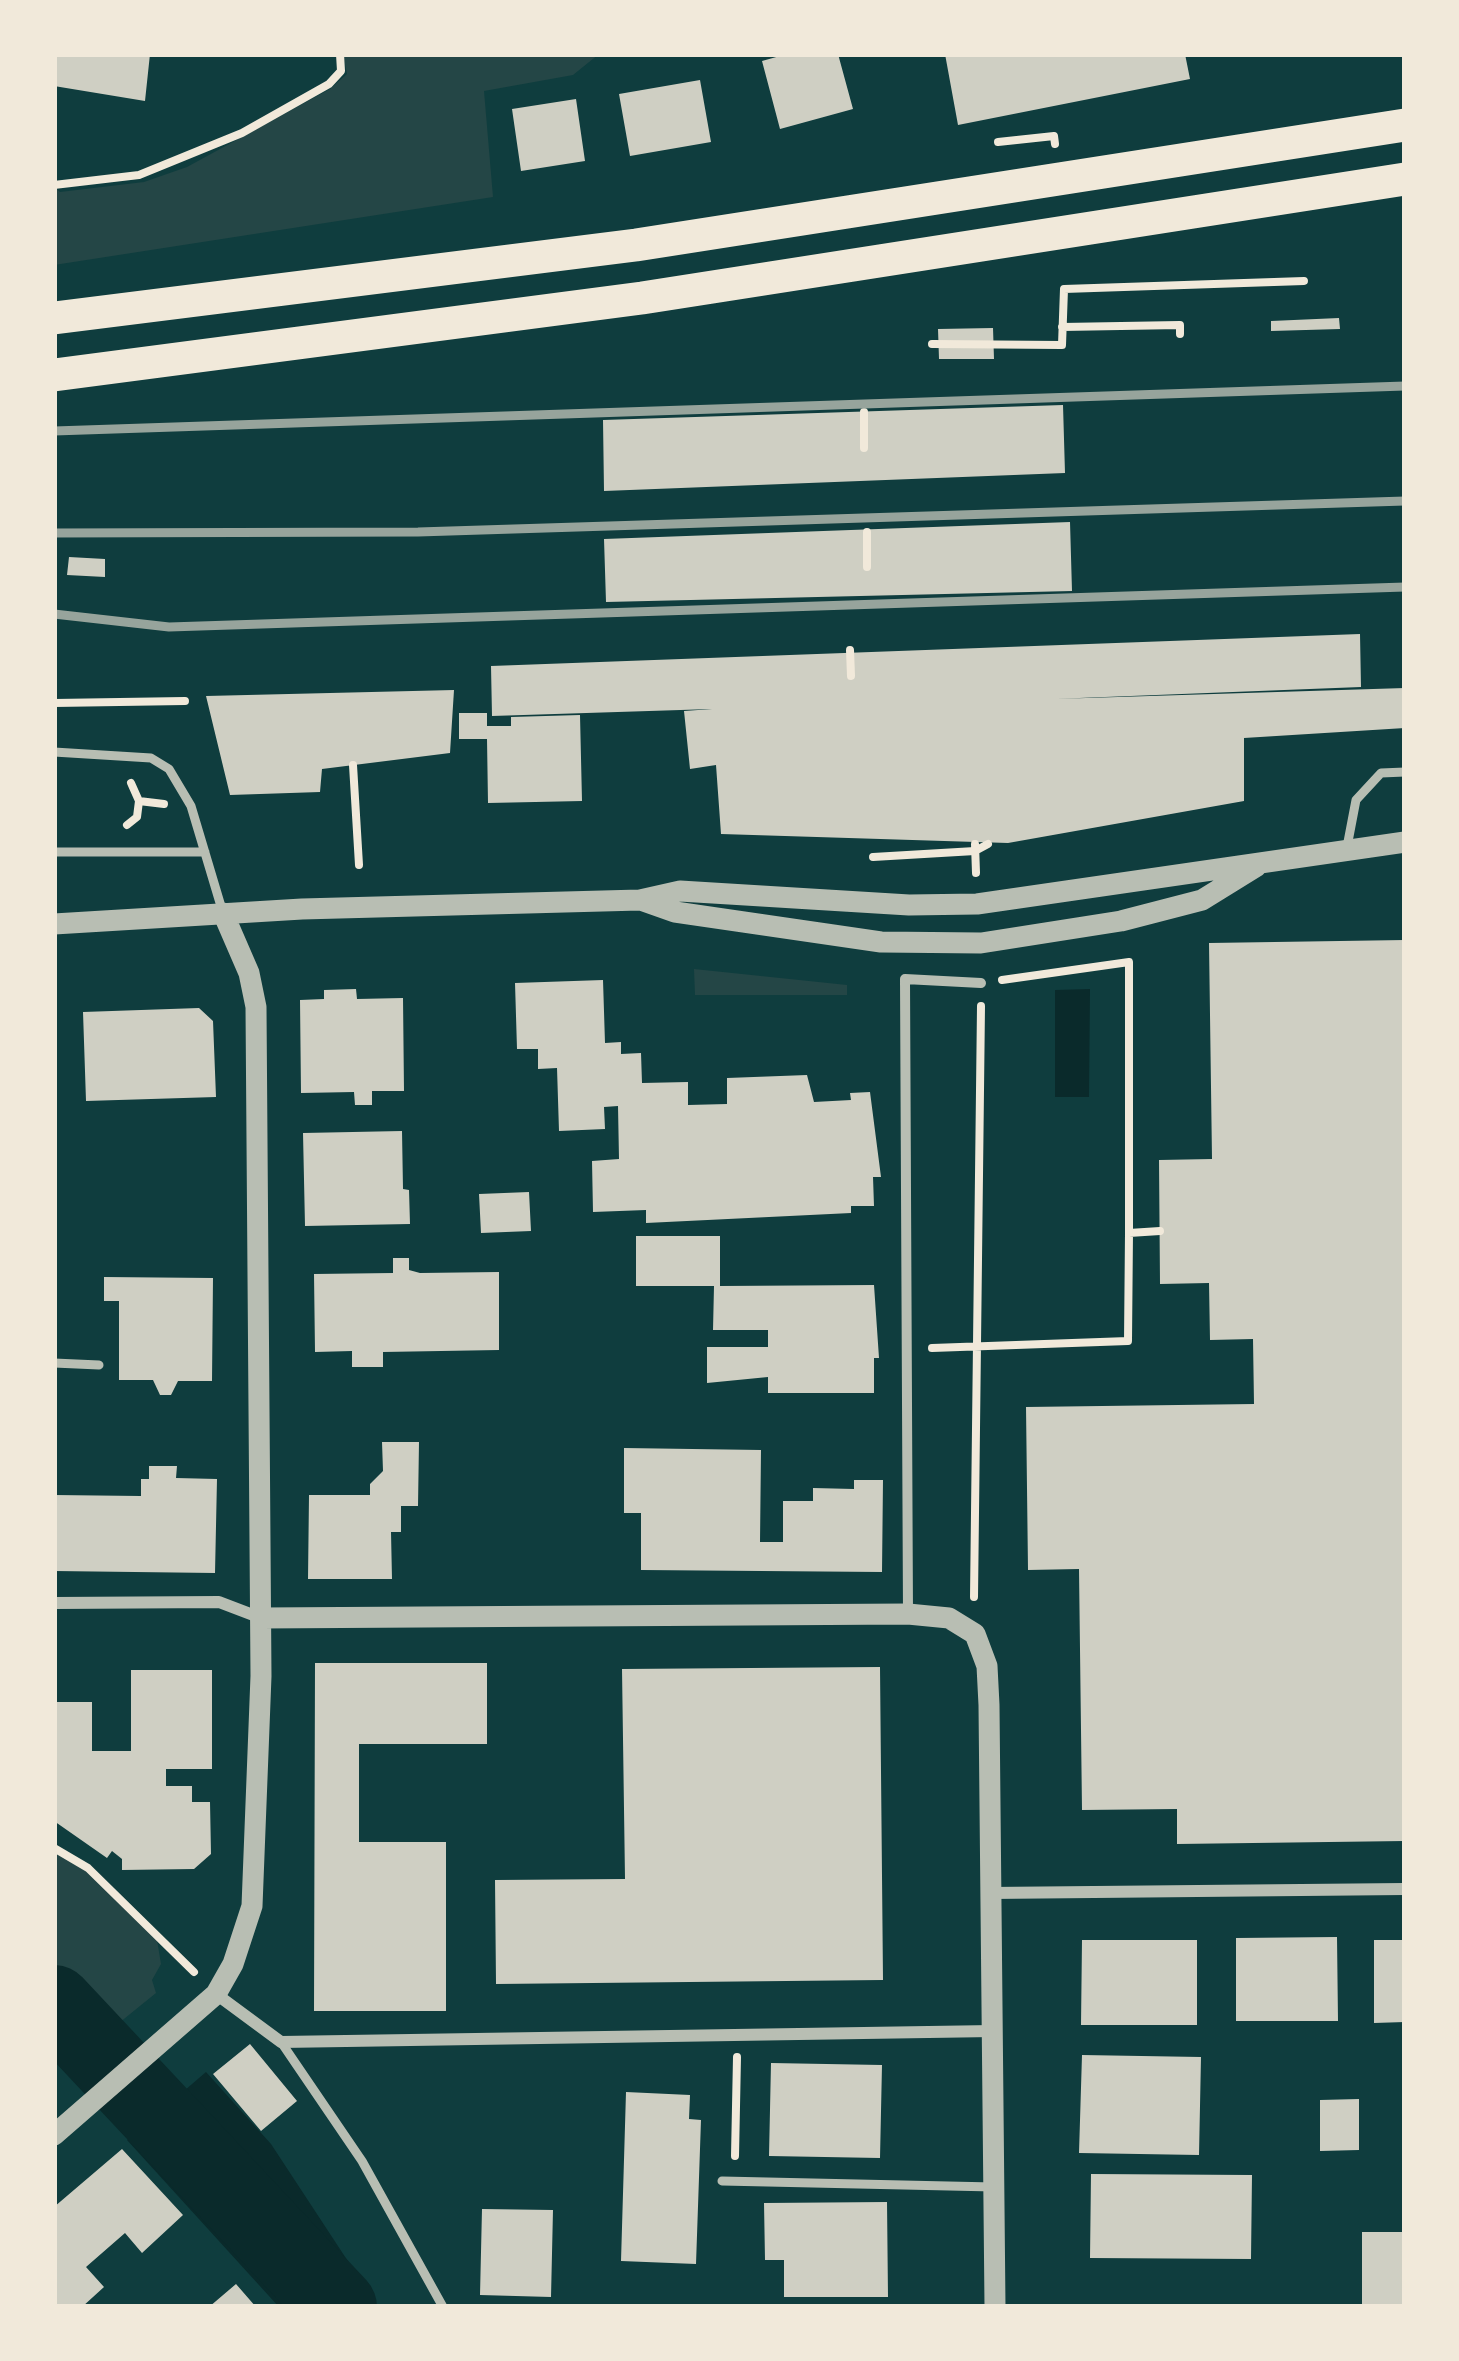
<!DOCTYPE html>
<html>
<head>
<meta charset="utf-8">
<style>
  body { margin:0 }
  #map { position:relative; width:1459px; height:2361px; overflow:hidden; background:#0f3d3e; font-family:"Varela Round",sans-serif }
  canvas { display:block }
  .frame { position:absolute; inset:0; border:57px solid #f1e9da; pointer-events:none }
</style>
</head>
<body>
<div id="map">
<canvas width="1459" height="2361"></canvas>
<div class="frame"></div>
</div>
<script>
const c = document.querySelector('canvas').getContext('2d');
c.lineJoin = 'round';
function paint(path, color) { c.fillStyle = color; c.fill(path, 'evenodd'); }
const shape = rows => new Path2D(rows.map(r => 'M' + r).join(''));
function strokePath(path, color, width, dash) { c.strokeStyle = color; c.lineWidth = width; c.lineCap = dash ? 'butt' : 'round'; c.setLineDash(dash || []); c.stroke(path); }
paint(shape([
  [343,54,599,54,573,75,484,91,493,197,54,265,54,187,60,192,144,182,187,167,330,89,347,74],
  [694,969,847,985,847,995,695,995],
  [54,1848,88,1868,156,1934,161,1964,152,1980,156,1993,93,2044,54,2004]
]), '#244646');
paint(shape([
  [1090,989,1089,1097,1055,1097,1055,990],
  [206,2072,271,2144,378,2307,279,2307,127,2140]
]), '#0a2a2b');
strokePath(shape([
  [54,2004,338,2307]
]), '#0a2a2b', 78);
paint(shape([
  [54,54,150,54,145,101,54,86],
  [787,54,838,54,853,109,780,129,762,61],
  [945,54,1185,54,1190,79,958,125],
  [700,80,711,142,630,156,619,94],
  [576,99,585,161,521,171,512,109],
  [1339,318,1340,329,1271,331,1271,321],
  [993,328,994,359,939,359,938,329],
  [1063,405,1065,473,604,491,603,420],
  [1070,522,1072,591,606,602,604,539],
  [69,557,105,559,105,577,67,575],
  [1360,634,1361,687,1054,699,1405,688,1405,728,1244,738,1244,801,1008,843,721,834,716,765,690,769,684,711,712,709,492,716,491,666],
  [454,690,450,753,322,769,320,792,230,795,206,696],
  [459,713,487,713,487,726,511,726,511,717,580,715,582,801,488,803,487,739,459,739],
  [1405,940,1405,1841,1177,1844,1177,1809,1082,1810,1079,1569,1028,1570,1026,1407,1254,1404,1253,1339,1210,1340,1209,1283,1160,1284,1159,1160,1212,1159,1209,943],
  [603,980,605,1043,621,1042,621,1054,641,1053,642,1083,688,1082,688,1105,727,1104,727,1078,807,1075,814,1102,851,1100,850,1093,870,1092,881,1177,873,1177,874,1206,851,1206,851,1213,646,1223,646,1210,593,1212,592,1161,619,1159,618,1106,604,1107,605,1129,559,1131,557,1068,538,1069,538,1049,517,1049,515,983],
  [356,989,357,999,403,998,404,1091,372,1091,372,1105,355,1105,354,1092,301,1093,300,1000,324,999,324,990],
  [199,1008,213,1021,216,1097,86,1101,83,1012],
  [402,1131,403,1189,409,1190,410,1224,305,1226,303,1133],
  [529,1192,531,1231,481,1233,479,1194],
  [636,1236,720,1236,720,1286,874,1285,879,1358,874,1358,874,1393,768,1393,768,1377,707,1383,707,1347,768,1347,768,1330,713,1330,714,1286,636,1286],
  [393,1258,409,1258,409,1270,420,1273,499,1272,499,1350,383,1352,383,1367,352,1367,352,1351,315,1352,314,1274,393,1273],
  [104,1277,213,1278,212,1381,178,1381,171,1395,160,1395,153,1380,119,1380,119,1301,104,1301],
  [382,1442,419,1442,418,1506,401,1506,401,1532,391,1532,392,1579,308,1579,309,1495,370,1495,370,1484,383,1471],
  [624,1448,761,1450,760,1542,783,1542,783,1501,813,1501,813,1488,854,1489,854,1480,883,1480,882,1572,641,1570,641,1513,624,1513],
  [149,1466,177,1466,176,1478,217,1479,215,1573,54,1571,54,1495,141,1496,141,1479,149,1479],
  [315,1663,487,1663,487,1744,359,1744,359,1842,446,1842,446,2011,314,2011],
  [880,1667,883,1980,496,1984,495,1880,625,1879,622,1669],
  [131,1670,212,1670,212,1769,166,1769,166,1786,192,1786,192,1802,210,1802,211,1854,194,1869,122,1870,122,1859,112,1851,107,1858,54,1821,54,1702,92,1702,92,1751,131,1751],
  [1337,1937,1338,2021,1236,2021,1236,1938],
  [1082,1940,1197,1940,1197,2025,1081,2025],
  [1374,1940,1405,1940,1405,2022,1374,2023],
  [250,2044,297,2101,261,2131,213,2074],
  [1082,2055,1201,2057,1199,2155,1079,2153],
  [771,2063,882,2065,880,2158,769,2156],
  [626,2092,690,2095,689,2119,701,2120,696,2264,621,2261],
  [1359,2099,1359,2150,1320,2151,1320,2100],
  [122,2149,183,2215,142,2253,125,2233,86,2267,104,2287,82,2307,54,2307,54,2207],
  [1091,2174,1252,2175,1251,2259,1090,2258],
  [887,2202,888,2297,784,2297,784,2260,765,2260,764,2203],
  [482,2209,553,2210,551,2297,480,2295],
  [1362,2232,1402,2232,1402,2307,1362,2307],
  [236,2284,256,2307,209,2307]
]), '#cfcfc3');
strokePath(shape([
  [998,142,1054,136,1055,144],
  [54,185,139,175,242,133,329,84,341,71,340,54],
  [1062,327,1180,325,1180,334],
  [932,344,1062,345,1064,289,1304,281],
  [864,412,864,448],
  [867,567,867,532],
  [850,650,851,676],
  [54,703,185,701],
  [353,765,359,865],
  [131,783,139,801,164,804],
  [127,825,137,817,139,801],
  [975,844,976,873],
  [873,857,975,851,988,844],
  [1002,980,1129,962,1129,1233,1160,1231],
  [932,1348,1128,1341,1129,1233],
  [974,1597,981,1006],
  [54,1848,88,1868,194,1972],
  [735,2156,737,2057]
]), '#f1e9da', 8);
strokePath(shape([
  [54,752,151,758,169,769,191,806,223,913],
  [1347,847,1356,800,1381,773,1405,772],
  [54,852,205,852],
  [54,1363,99,1365],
  [281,2042,362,2161,443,2307],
  [722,2181,994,2187]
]), '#b8beb3', 9);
strokePath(shape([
  [908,1614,905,979,981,983]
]), '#b8beb3', 10);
strokePath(shape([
  [54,1603,219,1602,261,1618],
  [990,1893,1405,1889],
  [216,1994,281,2042,993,2031]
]), '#b8beb3', 12);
strokePath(shape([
  [641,900,675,912,881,942,981,943,1121,921,1202,900,1257,866],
  [54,924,302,909,640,900,680,891,909,905,977,904,1405,842],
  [261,1618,908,1614,949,1618,975,1634,987,1666,989,1705,995,2307],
  [54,2135,216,1994,233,1964,252,1906,261,1676,256,1007,249,973,223,913]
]), '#b8beb3', 21);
strokePath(shape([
  [54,318,636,245,1405,125],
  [54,375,642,298,1405,179]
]), '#f1e9da', 33);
strokePath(shape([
  [54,431,1405,386],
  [54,533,418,532,1405,501],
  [54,614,169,627,1405,587]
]), '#97a49c', 9);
</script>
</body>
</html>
